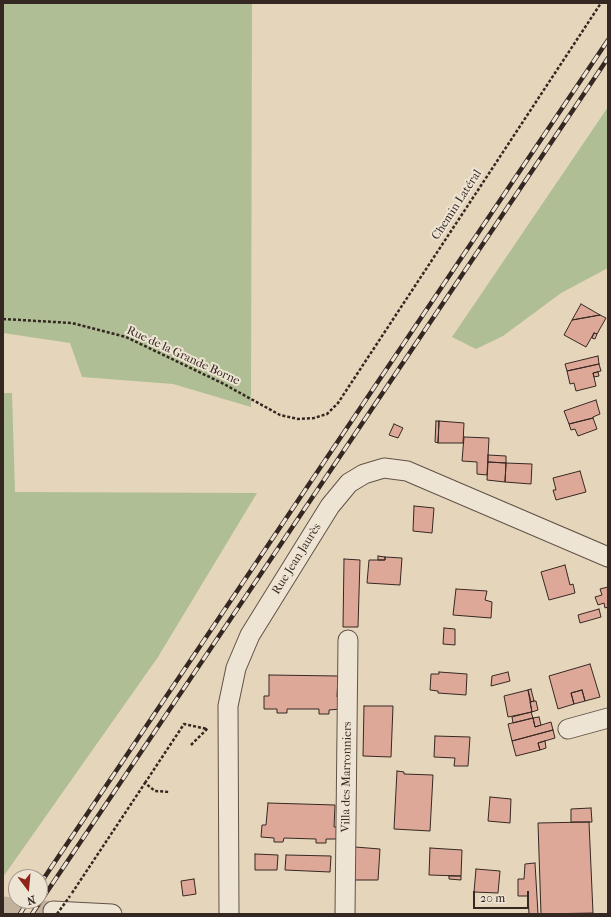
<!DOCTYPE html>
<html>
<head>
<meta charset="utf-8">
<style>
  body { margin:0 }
  #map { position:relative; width:611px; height:917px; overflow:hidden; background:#e5d5bb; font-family:"IM FELL French Canon",serif }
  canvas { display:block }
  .frame { position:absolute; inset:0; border:4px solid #352822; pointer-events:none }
  .north { position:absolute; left:8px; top:869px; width:40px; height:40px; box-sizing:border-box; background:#eee4d3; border:1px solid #a4998c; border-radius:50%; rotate:164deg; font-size:11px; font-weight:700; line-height:16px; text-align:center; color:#352822 }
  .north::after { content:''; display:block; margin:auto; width:14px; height:18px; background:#8f2418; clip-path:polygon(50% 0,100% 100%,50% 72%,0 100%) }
  .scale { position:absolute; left:473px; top:891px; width:56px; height:18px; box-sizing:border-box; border:2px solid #352822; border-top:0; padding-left:5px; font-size:12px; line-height:14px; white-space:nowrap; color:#352822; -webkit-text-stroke:3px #eee4d3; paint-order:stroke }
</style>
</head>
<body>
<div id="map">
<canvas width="611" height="917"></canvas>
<div class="frame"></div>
<div class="north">N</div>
<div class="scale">20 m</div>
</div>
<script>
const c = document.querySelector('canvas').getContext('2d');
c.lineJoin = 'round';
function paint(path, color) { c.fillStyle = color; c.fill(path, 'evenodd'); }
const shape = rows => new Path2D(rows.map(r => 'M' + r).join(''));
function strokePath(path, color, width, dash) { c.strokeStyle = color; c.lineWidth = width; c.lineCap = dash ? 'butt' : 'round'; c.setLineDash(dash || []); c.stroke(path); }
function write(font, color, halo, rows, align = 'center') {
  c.font = font + ' "IM FELL French Canon",serif'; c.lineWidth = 4; c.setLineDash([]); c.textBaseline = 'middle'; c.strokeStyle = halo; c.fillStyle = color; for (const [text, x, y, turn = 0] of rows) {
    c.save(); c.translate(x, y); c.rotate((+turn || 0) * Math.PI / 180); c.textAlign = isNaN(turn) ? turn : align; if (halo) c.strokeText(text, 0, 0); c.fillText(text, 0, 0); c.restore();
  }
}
paint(shape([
  [3,3,252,3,251,407,173,384,82,377,70,343,3,333],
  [608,107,608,268,561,293,503,336,476,349,452,337],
  [3,393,12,393,15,492,257,493,158,657,3,877]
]), '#afbe94');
const building = shape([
  [581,304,600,315,572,320,581,304],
  [600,315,606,318,597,334,594,333,586,347,564,335,572,320,600,315],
  [594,333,597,334,595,339,592,338,594,333],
  [598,356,599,364,567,371,565,364,598,356],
  [599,364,601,371,593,373,596,386,576,391,574,383,570,384,567,371,599,364],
  [598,372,599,376,594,377,593,373,598,372],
  [596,400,600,414,593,417,593,418,569,424,564,411,596,400],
  [593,418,597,429,578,436,575,429,571,430,569,424,593,418],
  [436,421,439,421,438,443,435,442,436,421],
  [439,421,464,423,463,443,438,443,439,421],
  [394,424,403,428,398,438,389,435,394,424],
  [464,437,489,438,487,475,477,474,477,462,462,461,464,437],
  [488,455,506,456,506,463,488,462,488,455],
  [488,462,506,463,505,482,487,480,488,462],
  [506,463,532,464,531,484,505,482,506,463],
  [580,471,586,492,556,500,553,490,556,490,553,478,580,471],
  [414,506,434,508,432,533,413,531,414,506],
  [378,556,385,557,385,560,378,560,378,556],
  [385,557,402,558,400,585,367,583,369,560,385,560,385,557],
  [344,559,360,560,358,627,343,627,344,559],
  [565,565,570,585,573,584,575,593,549,600,541,572,565,565],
  [608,587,608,607,605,608,604,603,598,605,595,597,602,595,600,589,608,587],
  [456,589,487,591,485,600,492,602,491,618,453,615,456,589],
  [599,609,601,617,580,623,578,615,599,609],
  [444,628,455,629,455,645,443,644,444,628],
  [590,664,600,697,585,701,582,690,571,693,574,704,558,709,549,676,590,664],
  [439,672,467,674,466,695,438,693,438,691,430,690,431,674,439,674,439,672],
  [508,672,510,681,491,686,492,676,508,672],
  [269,675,338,676,337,697,342,698,341,709,329,710,329,714,319,714,319,709,287,709,287,713,277,713,277,709,264,709,264,696,269,696,269,675],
  [531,689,534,701,531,702,528,690,531,689],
  [528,690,532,712,508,717,504,696,528,690],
  [582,690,585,701,574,704,571,693,582,690],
  [534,701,536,701,538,710,532,712,530,702,534,701],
  [364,706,393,706,391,757,363,756,364,706],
  [531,712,533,718,513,723,512,717,531,712],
  [539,717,541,725,535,727,533,718,539,717],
  [533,718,535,727,551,722,553,730,512,741,508,724,533,718],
  [553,730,555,738,538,743,540,750,516,756,512,741,553,730],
  [435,736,470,737,468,766,454,766,455,758,434,757,435,736],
  [545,741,546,748,540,750,538,743,545,741],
  [397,771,404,772,404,774,433,775,430,831,394,829,397,771],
  [490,797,511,799,510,823,488,821,490,797],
  [268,803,335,805,334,827,339,827,339,839,326,839,326,843,316,843,316,839,284,838,283,842,274,842,274,838,261,837,262,825,266,825,268,803],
  [591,808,592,822,571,822,571,809,591,808],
  [589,822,593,913,541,914,538,823,589,822],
  [355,847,380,849,378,880,354,880,355,847],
  [430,848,462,850,461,876,429,875,430,848],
  [255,854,278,855,277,870,255,870,255,854],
  [286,855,331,856,330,872,285,870,286,855],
  [535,863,538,914,529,914,528,896,518,896,518,879,524,879,525,864,535,863],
  [476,869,500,871,498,893,474,892,476,869],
  [449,876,461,876,461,880,449,879,449,876],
  [194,879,196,894,183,896,181,881,194,879]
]);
paint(building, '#dea899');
strokePath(building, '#352822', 1);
strokePath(shape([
  [3,906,53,911]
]), '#c2b29c', 19, [19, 10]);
const street = shape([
  [568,729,608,718],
  [53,911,112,914],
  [229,914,228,706,236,668,250,635,330,506,349,483,364,474,384,468,407,471,608,557],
  [345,914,348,640]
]);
strokePath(street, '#615348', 21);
strokePath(shape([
  [3,319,72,323,126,337,222,383,280,415,298,419,314,418,327,414,338,403,601,3],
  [191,745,208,728],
  [145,783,184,724,207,729],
  [72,893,145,783,155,791,170,792]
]), '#352822', 2.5, [3, 2]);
strokePath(street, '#eee4d3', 19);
const rail = shape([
  [40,884,608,40],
  [20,914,28,901],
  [32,914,608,58]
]);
strokePath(rail, '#352822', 4.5);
strokePath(rail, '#eee4d3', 3, [9]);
strokePath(shape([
  [57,914,70,896]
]), '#352822', 2.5, [3, 2]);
write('12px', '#352822', '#eee4d3', [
  ["Chemin Latéral",457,205,-57],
  ["Rue de la Grande Borne",183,356,25],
  ["Rue Jean Jaurès",297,559,-58],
  ["Villa des Marronniers",347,777,-89]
]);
</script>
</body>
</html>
